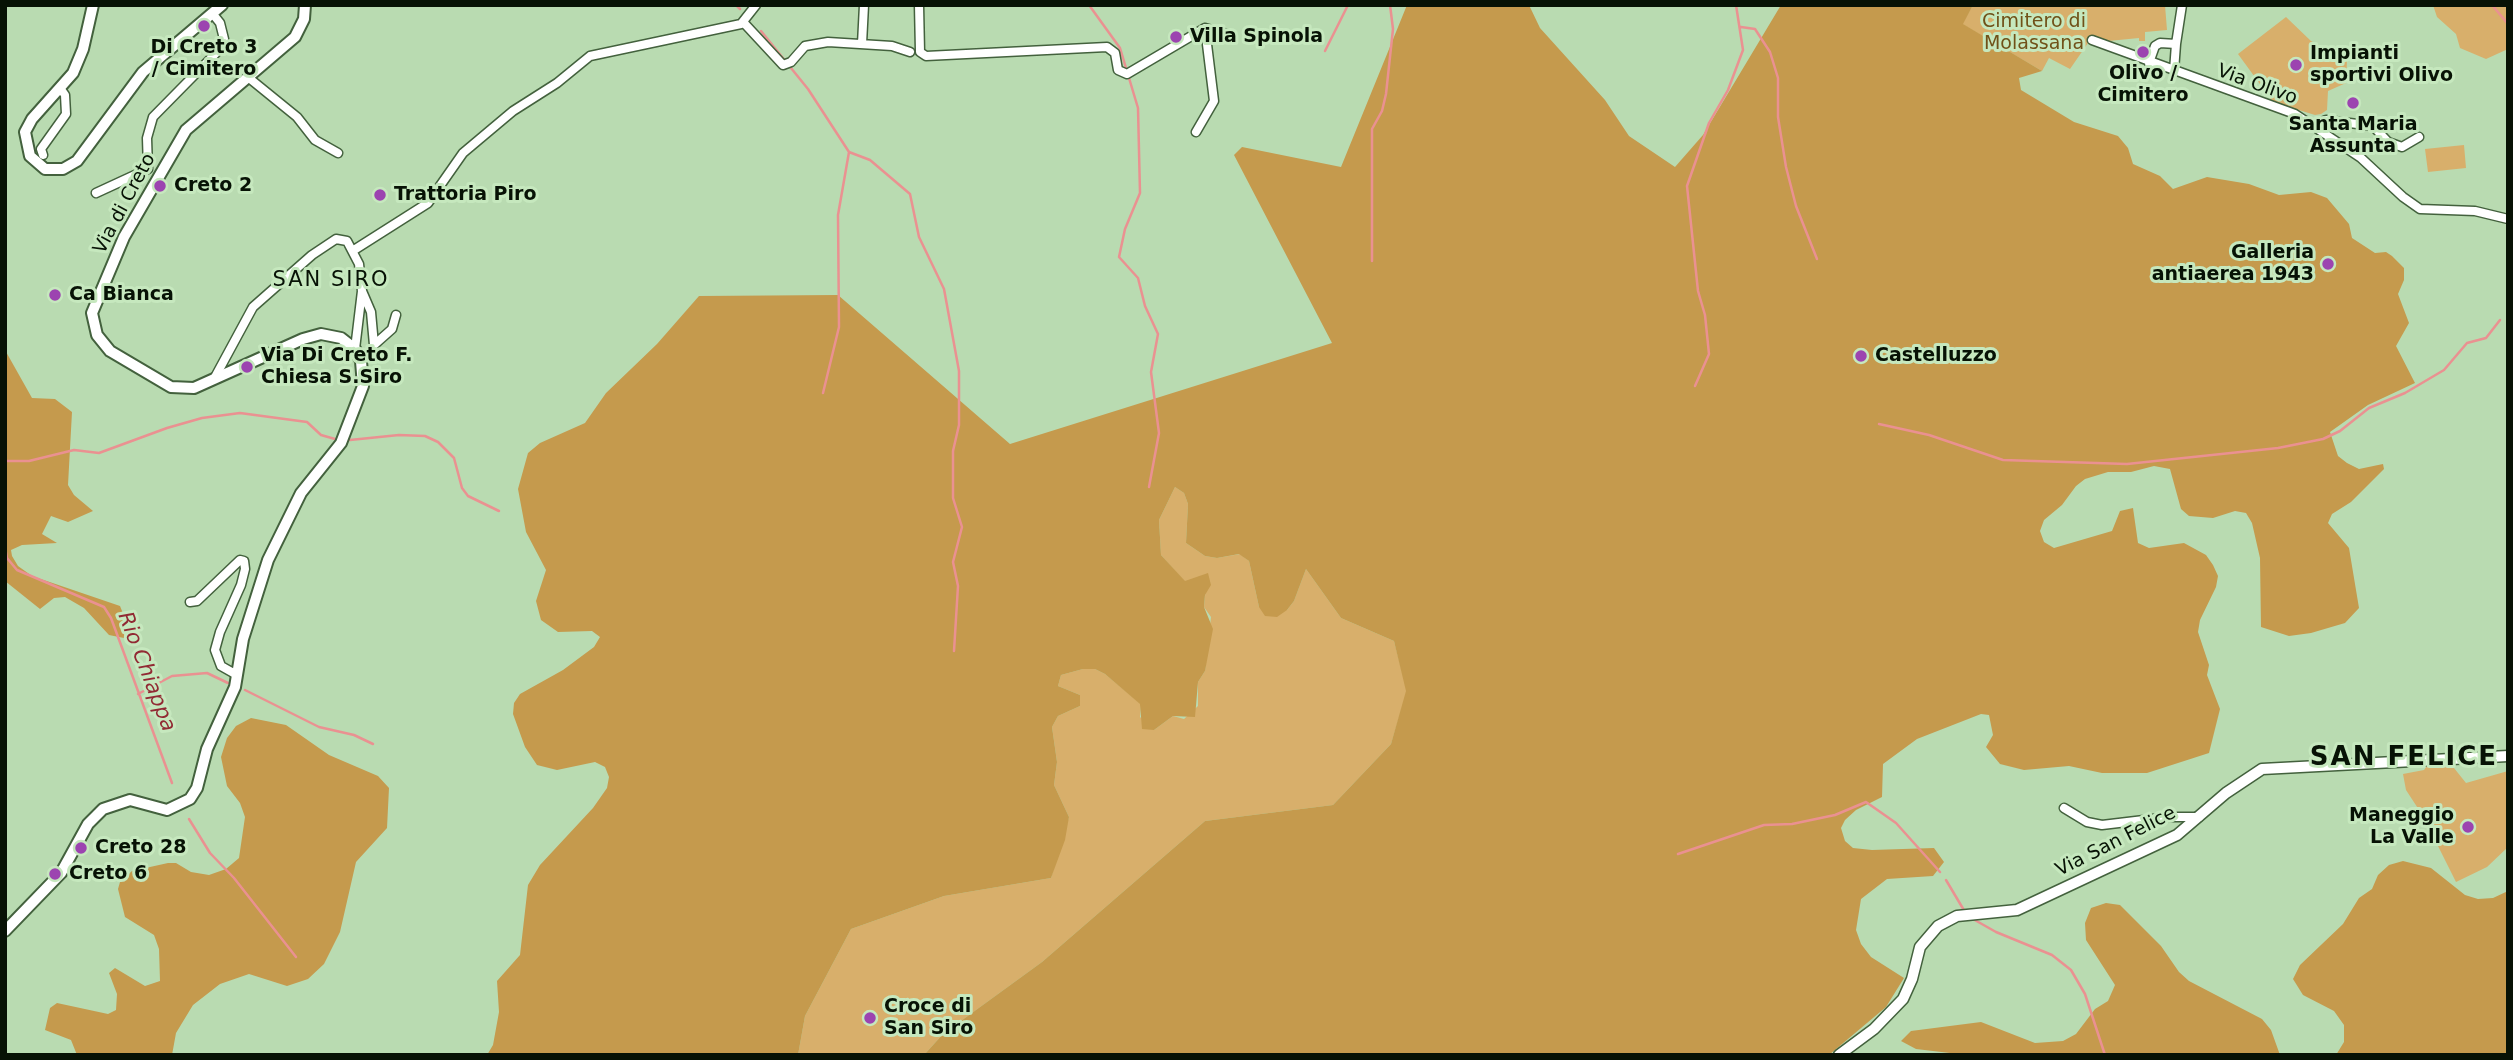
<!DOCTYPE html>
<html>
<head>
<meta charset="utf-8">
<style>
  body { margin:0 }
  #map { position:relative; width:2513px; height:1060px; overflow:hidden; background:#b9dbb1; font-family:"DejaVu Sans",sans-serif }
  canvas { display:block }
  .frame { position:absolute; inset:0; border:7px solid #071205; pointer-events:none }
</style>
</head>
<body>
<div id="map">
<canvas width="2513" height="1060"></canvas>
<div class="frame"></div>
</div>
<script>
const c = document.querySelector('canvas').getContext('2d');
c.lineJoin = 'round';
function paint(path, color) { c.fillStyle = color; c.fill(path, 'evenodd'); }
const shape = rows => new Path2D(rows.map(r => 'M' + r).join(''));
function strokePath(path, color, width, dash) { c.strokeStyle = color; c.lineWidth = width; c.lineCap = dash ? 'butt' : 'round'; c.setLineDash(dash || []); c.stroke(path); }
function write(font, color, halo, rows, align = 'center') {
  c.font = font + ' "DejaVu Sans",sans-serif'; c.lineWidth = 6; c.setLineDash([]); c.textBaseline = 'middle'; c.strokeStyle = halo; c.fillStyle = color; for (const [text, x, y, turn = 0] of rows) {
    c.save(); c.translate(x, y); c.rotate((+turn || 0) * Math.PI / 180); c.textAlign = isNaN(turn) ? turn : align; if (halo) c.strokeText(text, 0, 0); c.fillText(text, 0, 0); c.restore();
  }
}
paint(shape([
  [1973,5,2165,5,2167,30,2145,32,2145,41,2139,41,2139,38,2088,43,2070,69,2049,58,2042,71,1962,24],
  [2433,5,2508,5,2508,49,2486,59,2460,48,2456,34,2437,17],
  [2286,17,2311,41,2347,60,2346,83,2328,91,2327,110,2321,114,2315,115,2273,102,2238,54],
  [2464,145,2466,168,2428,172,2425,149],
  [1175,487,1184,493,1188,504,1186,543,1205,556,1217,558,1240,554,1249,561,1259,607,1287,610,1294,601,1306,569,1341,618,1394,641,1407,691,1391,744,1333,805,1205,821,1042,962,943,1034,924,1055,798,1055,805,1016,851,929,944,896,1051,878,1069,817,1054,785,1057,762,1052,727,1058,716,1080,706,1080,695,1058,686,1061,675,1083,669,1095,669,1105,674,1141,704,1140,717,1154,730,1173,716,1184,719,1198,706,1198,682,1205,671,1211,617,1204,607,1207,574,1185,582,1161,555,1159,520],
  [2429,763,2450,763,2466,783,2508,771,2508,847,2487,867,2456,882,2423,816,2406,790,2403,774,2424,770]
]), '#d8af6b');
paint(shape([
  [1407,5,1529,5,1540,28,1605,100,1629,136,1675,167,1703,135,1781,5,1973,5,1963,24,2042,71,2019,78,2021,90,2074,122,2118,136,2128,148,2133,164,2160,176,2173,189,2207,177,2249,184,2279,195,2311,192,2327,198,2349,224,2352,238,2375,253,2386,252,2392,256,2404,268,2404,280,2398,294,2409,323,2396,346,2415,383,2368,405,2330,432,2338,456,2347,463,2359,469,2383,464,2384,469,2351,502,2332,514,2328,523,2349,548,2359,608,2345,623,2311,633,2289,636,2261,627,2260,558,2252,523,2246,513,2235,511,2213,518,2189,516,2181,509,2170,469,2154,466,2131,472,2108,472,2085,479,2076,486,2062,505,2044,520,2040,531,2044,542,2054,548,2112,531,2120,511,2133,508,2138,543,2149,548,2184,543,2206,555,2213,565,2218,576,2216,587,2200,620,2198,632,2209,665,2207,675,2220,709,2209,753,2147,773,2102,773,2069,766,2024,770,2000,764,1986,747,1993,735,1989,715,1981,714,1917,739,1883,764,1882,797,1856,810,1845,820,1841,828,1845,841,1853,848,1872,850,1934,848,1944,862,1933,876,1887,879,1861,899,1856,930,1861,944,1871,957,1904,978,1886,1007,1829,1055,924,1055,943,1034,1042,962,1205,821,1333,805,1391,744,1406,691,1394,641,1341,618,1306,569,1294,601,1287,610,1277,617,1265,616,1259,607,1249,561,1239,554,1217,558,1205,556,1186,543,1188,504,1184,493,1175,487,1159,520,1161,555,1185,581,1208,573,1211,585,1205,595,1204,607,1213,629,1205,671,1198,682,1195,717,1173,716,1154,730,1142,729,1140,704,1105,674,1095,669,1083,669,1061,675,1058,686,1080,695,1080,706,1058,716,1052,727,1057,762,1054,785,1069,817,1065,840,1051,878,944,896,851,929,805,1016,798,1055,487,1055,493,1045,499,1012,497,981,520,955,528,885,540,865,593,808,607,788,609,777,605,767,595,762,557,770,537,765,525,747,513,714,514,703,520,694,563,670,594,647,600,637,592,631,558,632,541,620,536,601,546,570,526,532,518,489,528,453,540,443,585,423,606,393,657,344,699,296,838,295,1010,444,1332,343,1234,155,1242,147,1341,167],
  [5,350,32,398,55,399,72,412,68,485,74,495,93,511,68,522,51,516,42,534,57,543,22,545,11,550,12,556,18,566,32,576,120,606,124,616,124,638,109,635,84,608,65,597,54,598,40,609,5,581],
  [251,718,286,725,329,755,378,776,389,788,387,828,356,862,340,932,324,964,308,979,287,986,249,974,220,984,193,1005,176,1033,172,1055,77,1055,71,1040,45,1030,50,1008,57,1003,108,1014,116,1010,117,994,109,973,115,968,145,986,160,981,159,949,154,935,125,917,118,889,120,882,132,871,168,863,176,863,191,872,209,875,226,869,239,858,245,817,240,803,227,786,221,757,227,738,236,726],
  [2403,861,2431,868,2465,895,2478,899,2493,898,2508,891,2508,1055,2336,1055,2344,1042,2344,1025,2334,1011,2303,995,2293,979,2300,965,2343,924,2359,898,2372,889,2378,875,2389,865],
  [2106,903,2120,905,2161,946,2179,972,2189,981,2262,1019,2271,1030,2280,1055,1967,1055,1916,1049,1901,1041,1911,1031,1981,1022,2035,1043,2063,1041,2076,1034,2095,1009,2108,1001,2115,985,2086,940,2085,923,2091,908]
]), '#c59a4d');
strokePath(shape([
  [736,5,740,9],
  [1089,5,1120,48,1138,108,1140,193,1125,229,1119,257,1138,278,1145,306,1158,334,1151,372,1159,433,1149,487],
  [2492,5,2508,24],
  [1741,27,1755,29,1770,52,1778,78,1778,117,1786,167,1796,206,1817,259],
  [761,31,808,89,849,152,870,160,910,194,919,237,944,289,959,371,959,425,953,451,953,498,962,527,953,562,958,586,954,651],
  [1325,51,1348,5],
  [1372,261,1372,129,1382,111,1386,94,1393,29,1390,5],
  [1695,386,1709,354,1705,315,1698,291,1687,186,1709,123,1728,90,1743,50,1736,5],
  [823,393,839,327,838,215,849,152],
  [1879,424,1929,435,2003,460,2127,464,2278,448,2323,439,2340,431,2369,408,2405,393,2444,370,2467,343,2486,338,2500,320],
  [350,440,399,435,425,436,438,442,454,458,462,488,468,496,499,511],
  [5,461,29,461,74,450,99,453,167,428,202,418,240,413,307,422,321,435,335,439],
  [5,547,7,558,17,570,104,607,111,618,172,783],
  [245,690,319,727,354,735,373,744],
  [138,694,172,676,207,673,228,683],
  [189,819,210,853,234,878,296,957],
  [1678,854,1764,825,1792,824,1835,815,1866,802,1896,823,1940,872],
  [1946,880,1965,912],
  [1973,919,1996,932,2052,955,2071,970,2085,994,2105,1055]
]), '#ea9191', 2.5);
const minor = shape([
  [919,5,920,52,926,56,1107,47,1115,53,1118,70,1127,74,1205,28,1231,35],
  [744,23,783,65,791,62,805,46,828,42,892,46,910,52],
  [2092,40,2295,114,2361,158,2403,197,2420,209,2475,211,2508,219],
  [862,44,864,5],
  [2176,44,2182,5],
  [2149,63,2155,46,2160,43,2176,44,2174,71],
  [249,78,297,117,315,140,338,153],
  [2315,125,2326,120,2373,126,2388,142,2402,147,2419,137],
  [1196,132,1214,101,1205,28],
  [43,155,41,149,66,114,65,95,60,88],
  [96,193,148,169,147,138,153,117,218,51,224,39,220,23,212,13],
  [354,250,428,203,463,153,513,111,557,83,590,56,741,24,756,5],
  [362,291,371,312,374,345,392,329,396,315],
  [214,379,253,307,312,255,336,239,347,241,359,264,362,291,355,349],
  [190,602,197,601,240,560,244,561,245,569,241,585,220,632,215,650,221,666,237,675],
  [2064,808,2087,822,2102,825,2169,817,2199,817]
]);
const tertiary = shape([
  [1839,1055,1874,1029,1903,999,1912,979,1920,947,1938,926,1957,916,2017,910,2177,835,2226,793,2262,769,2508,756]
]);
const secondary = shape([
  [93,5,83,49,73,73,32,119,25,132,30,156,45,169,63,169,77,161,143,72,222,5],
  [5,931,61,873,88,824,103,809,130,800,167,810,190,799,197,788,207,749,235,687,243,639,268,560,301,493,341,443,363,386,361,361,355,349,341,338,321,334,303,339,194,388,171,387,110,351,97,335,92,313,124,237,186,130,295,37,304,19,305,5]
]);
strokePath(minor, '#43613d', 11);
strokePath(tertiary, '#43613d', 13);
strokePath(secondary, '#43613d', 14);
strokePath(minor, '#fff', 8);
strokePath(tertiary, '#fff', 10);
strokePath(secondary, '#fff', 10);
for (const [x, y, r, color] of [
  [204,26,7,"#9c44b0"],
  [1176,37,7,"#9c44b0"],
  [2143,52,7,"#9c44b0"],
  [2296,65,7,"#9c44b0"],
  [2353,103,7,"#9c44b0"],
  [160,186,7,"#9c44b0"],
  [380,195,7,"#9c44b0"],
  [2328,264,7,"#9c44b0"],
  [55,295,7,"#9c44b0"],
  [1861,356,7,"#9c44b0"],
  [247,367,7,"#9c44b0"],
  [2468,827,7,"#9c44b0"],
  [81,848,7,"#9c44b0"],
  [55,874,7,"#9c44b0"],
  [870,1018,7,"#9c44b0"]
]) { const dot = new Path2D(); dot.arc(x, y, r, 0, 2 * Math.PI); c.fillStyle = color; c.fill(dot); strokePath(dot, '#c6e8be', 2.5); }
write('19px', '#705118', '#c6e8be', [
  ["Cimitero di",2034,22],
  ["Molassana",2034,44]
]);
write('bold 19px', '#071205', '#c6e8be', [
  ["Villa Spinola",1190,37],
  ["Di Creto 3",204,48,"center"],
  ["/ Cimitero",204,70,"center"],
  ["Impianti",2310,54],
  ["sportivi Olivo",2310,76],
  ["Olivo /",2143,74,"center"],
  ["Cimitero",2143,96,"center"],
  ["Santa Maria",2353,125,"center"],
  ["Assunta",2353,147,"center"],
  ["Creto 2",174,186],
  ["Trattoria Piro",394,195],
  ["Galleria",2314,253,"right"],
  ["antiaerea 1943",2314,275,"right"],
  ["Ca Bianca",69,295],
  ["Via Di Creto F.",261,356],
  ["Chiesa S.Siro",261,378],
  ["Castelluzzo",1875,356],
  ["Maneggio",2454,816,"right"],
  ["La Valle",2454,838,"right"],
  ["Creto 28",95,848],
  ["Creto 6",69,874],
  ["Croce di",884,1007],
  ["San Siro",884,1029]
], 'left');
write('19px', '#071205', '#c6e8be', [
  ["Via Olivo",2257,85,20],
  ["Via di Creto",125,204,-62],
  ["Via San Felice",2116,842,-27]
]);
c.letterSpacing = '2px';
write('21px', '#071205', '#c6e8be', [
  ["SAN SIRO",331,281]
]);
c.letterSpacing = '0px';
write('italic 21px', '#912a33', '#c6e8be', [
  ["Rio Chiappa",146,672,69]
]);
c.letterSpacing = '2px';
write('bold 26px', '#071205', '#c6e8be', [
  ["SAN FELICE",2404,758]
]);
c.letterSpacing = '0px';
</script>
</body>
</html>
